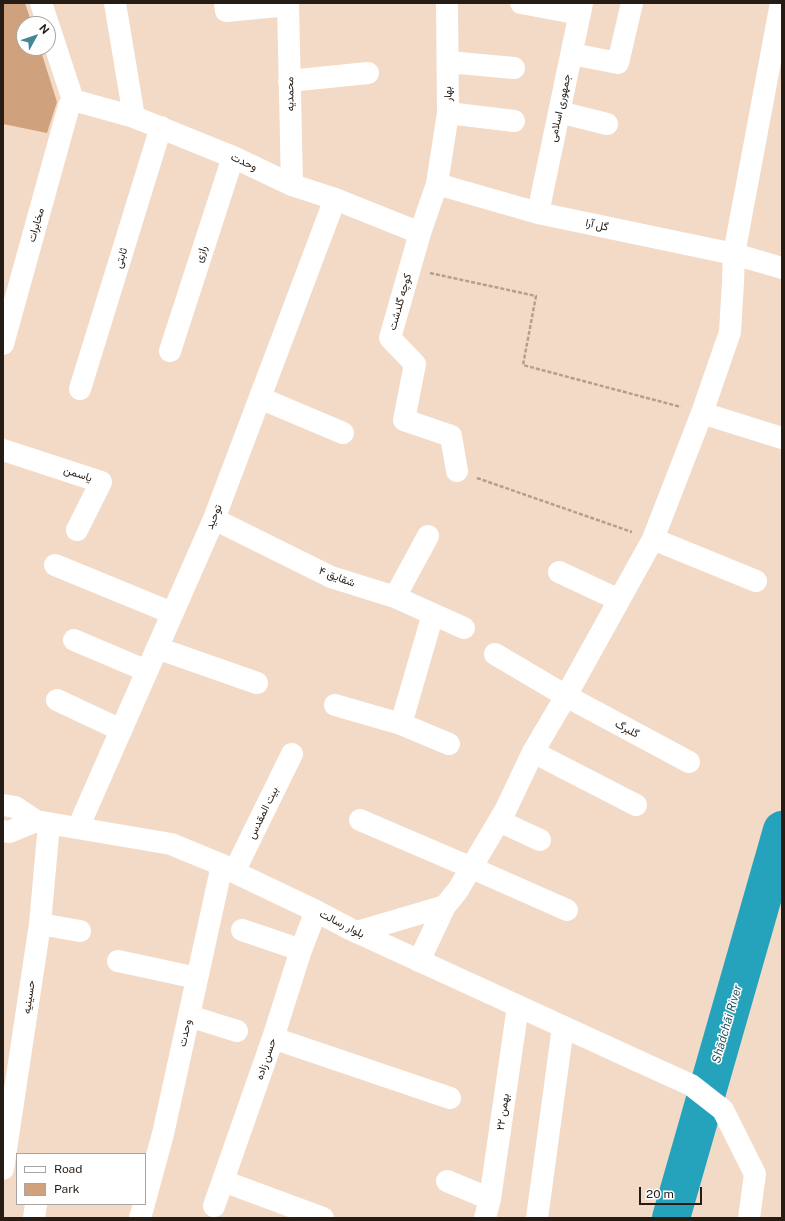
<!DOCTYPE html>
<html>
<head>
<meta charset="utf-8">
<style>
  body { margin:0 }
  #map { position:relative; width:785px; height:1221px; overflow:hidden; background:#f2dac7; font-family:"Public Sans",sans-serif }
  canvas { display:block }
  .frame { position:absolute; inset:0; border:4px solid #251c15; pointer-events:none }
  .legend { position:absolute; left:16px; top:1153px; width:130px; height:52px; box-sizing:border-box; background:#fff; border:1px solid #a8a4a1; margin:0; padding:5px 7px; list-style:none; font-size:12px; color:#251c15 }
  .legend li { display:flex; align-items:center; gap:8px; height:20px }
  .legend b { width:20px; border:1px solid #a8a4a1 }
  .north { position:absolute; left:16px; top:16px; width:40px; height:40px; box-sizing:border-box; background:#fff; border:1px solid #a8a4a1; border-radius:50%; rotate:50deg; font-size:11px; font-weight:700; line-height:16px; text-align:center; color:#251c15 }
  .north::after { content:''; display:block; margin:auto; width:14px; height:18px; background:#438696; clip-path:polygon(50% 0,100% 100%,50% 72%,0 100%) }
  .scale { position:absolute; left:639px; top:1187px; width:63px; height:18px; box-sizing:border-box; border:2px solid #251c15; border-top:0; padding-left:5px; font-size:12px; line-height:14px; white-space:nowrap; color:#251c15; -webkit-text-stroke:3px #fff; paint-order:stroke }
</style>
</head>
<body>
<div id="map">
<canvas width="785" height="1221"></canvas>
<div class="frame"></div>
<ul class="legend">
<li><b style="height:5px;background:#fff"></b>Road</li>
<li><b style="height:11px;background:#cfa27d"></b>Park</li>
</ul>
<div class="north">N</div>
<div class="scale">20 m</div>
</div>
<script>
const c = document.querySelector('canvas').getContext('2d');
c.lineJoin = 'round';
function paint(path, color) { c.fillStyle = color; c.fill(path, 'evenodd'); }
const shape = rows => new Path2D(rows.map(r => 'M' + r).join(''));
function strokePath(path, color, width, dash) { c.strokeStyle = color; c.lineWidth = width; c.lineCap = dash ? 'butt' : 'round'; c.setLineDash(dash || []); c.stroke(path); }
function write(font, color, halo, rows, align = 'center') {
  c.font = font + ' "Public Sans",Vazirmatn,sans-serif'; c.lineWidth = 3; c.setLineDash([]); c.textBaseline = 'middle'; c.strokeStyle = halo; c.fillStyle = color; for (const [text, x, y, turn = 0] of rows) {
    c.save(); c.translate(x, y); c.rotate((+turn || 0) * Math.PI / 180); c.textAlign = isNaN(turn) ? turn : align; if (halo) c.strokeText(text, 0, 0); c.fillText(text, 0, 0); c.restore();
  }
}
paint(shape([
  [3,3,25,3,32,24,24,24,24,48,40,48,57,102,47,133,3,124]
]), '#cfa27d');
strokePath(shape([
  [671,1218,782,830]
]), '#26a3bc', 38);
strokePath(shape([
  [430,273,536,296,523,365,681,407],
  [477,478,632,532]
]), '#b29f90', 2.5, [4, 2]);
strokePath(shape([
  [41,3,48,24],
  [115,3,134,117],
  [225,3,226,11,288,5],
  [288,3,292,185],
  [521,3,580,14],
  [781,3,734,254,782,268],
  [48,24,73,100],
  [572,54,618,63,632,3],
  [448,62,514,68],
  [289,81,368,73],
  [559,112,607,124],
  [448,113,514,121],
  [437,184,448,113,447,3],
  [538,213,582,3],
  [3,344,69,106,73,100,134,117,233,157,292,185,335,199,420,233],
  [170,351,233,157],
  [80,389,161,127],
  [260,398,343,433],
  [702,413,782,438],
  [3,450,101,482,77,530],
  [214,519,331,577,395,597,464,628],
  [653,539,756,581],
  [55,565,172,613],
  [559,572,619,600],
  [395,597,428,536],
  [74,640,147,671],
  [157,648,257,683],
  [495,654,566,696,689,762],
  [57,700,121,730],
  [335,705,401,724,449,744],
  [401,724,433,614],
  [533,752,636,805],
  [360,820,472,868,567,910],
  [499,821,540,840],
  [78,828,214,519,335,199],
  [234,872,292,754],
  [40,924,80,931],
  [242,930,301,950],
  [357,932,445,906],
  [118,961,197,978],
  [419,961,445,906,458,890,506,809,533,752,566,696,653,539,702,413,730,332,733,282,734,254,538,213,437,184,420,233,390,338,415,364,404,420,451,436,457,471],
  [189,1016,237,1031],
  [273,1038,450,1098],
  [638,1061,691,1085,723,1110,755,1174,749,1218],
  [3,1169,40,924,49,824],
  [223,1181,323,1218],
  [447,1181,490,1199],
  [145,1200,163,1134,222,865],
  [214,1206,273,1038,301,950,316,911],
  [34,1218,36,1204],
  [140,1218,144,1204],
  [485,1218,490,1199,518,1006],
  [537,1218,563,1027]
]), '#fff', 22);
strokePath(shape([
  [3,805,15,807,36,821,171,844,222,865,234,872,316,911,350,929,638,1061],
  [3,831,9,832,36,821]
]), '#fff', 22);
write('11px', '#251c15', '#fff', [
  ["محمدیه",290,94,-91],
  ["بهار",448,94,-91],
  ["جمهوری اسلامی",560,108,-78],
  ["وحدت",244,162,25],
  ["مخابرات",36,225,-74],
  ["گل آرا",597,225,12],
  ["رازی",201,254,-72],
  ["ثابتی",121,258,-73],
  ["کوچه گلدشت",400,302,-74],
  ["یاسمن",78,474,18],
  ["توحید",214,517,-68],
  ["شقایق ۴",337,577,21],
  ["گلبرگ",627,729,28],
  ["بیت المقدس",263,813,-64],
  ["بلوار رسالت",342,924,27],
  ["حسینیه",29,997,-82],
  ["وحدت",185,1033,-78],
  ["حسن زاده",266,1059,-71],
  ["۲۲ بهمن",503,1112,-82]
]);
write('italic 12px', '#255560', '#fff', [
  ["Shādchāi River",727,1024,-74]
]);
</script>
</body>
</html>
